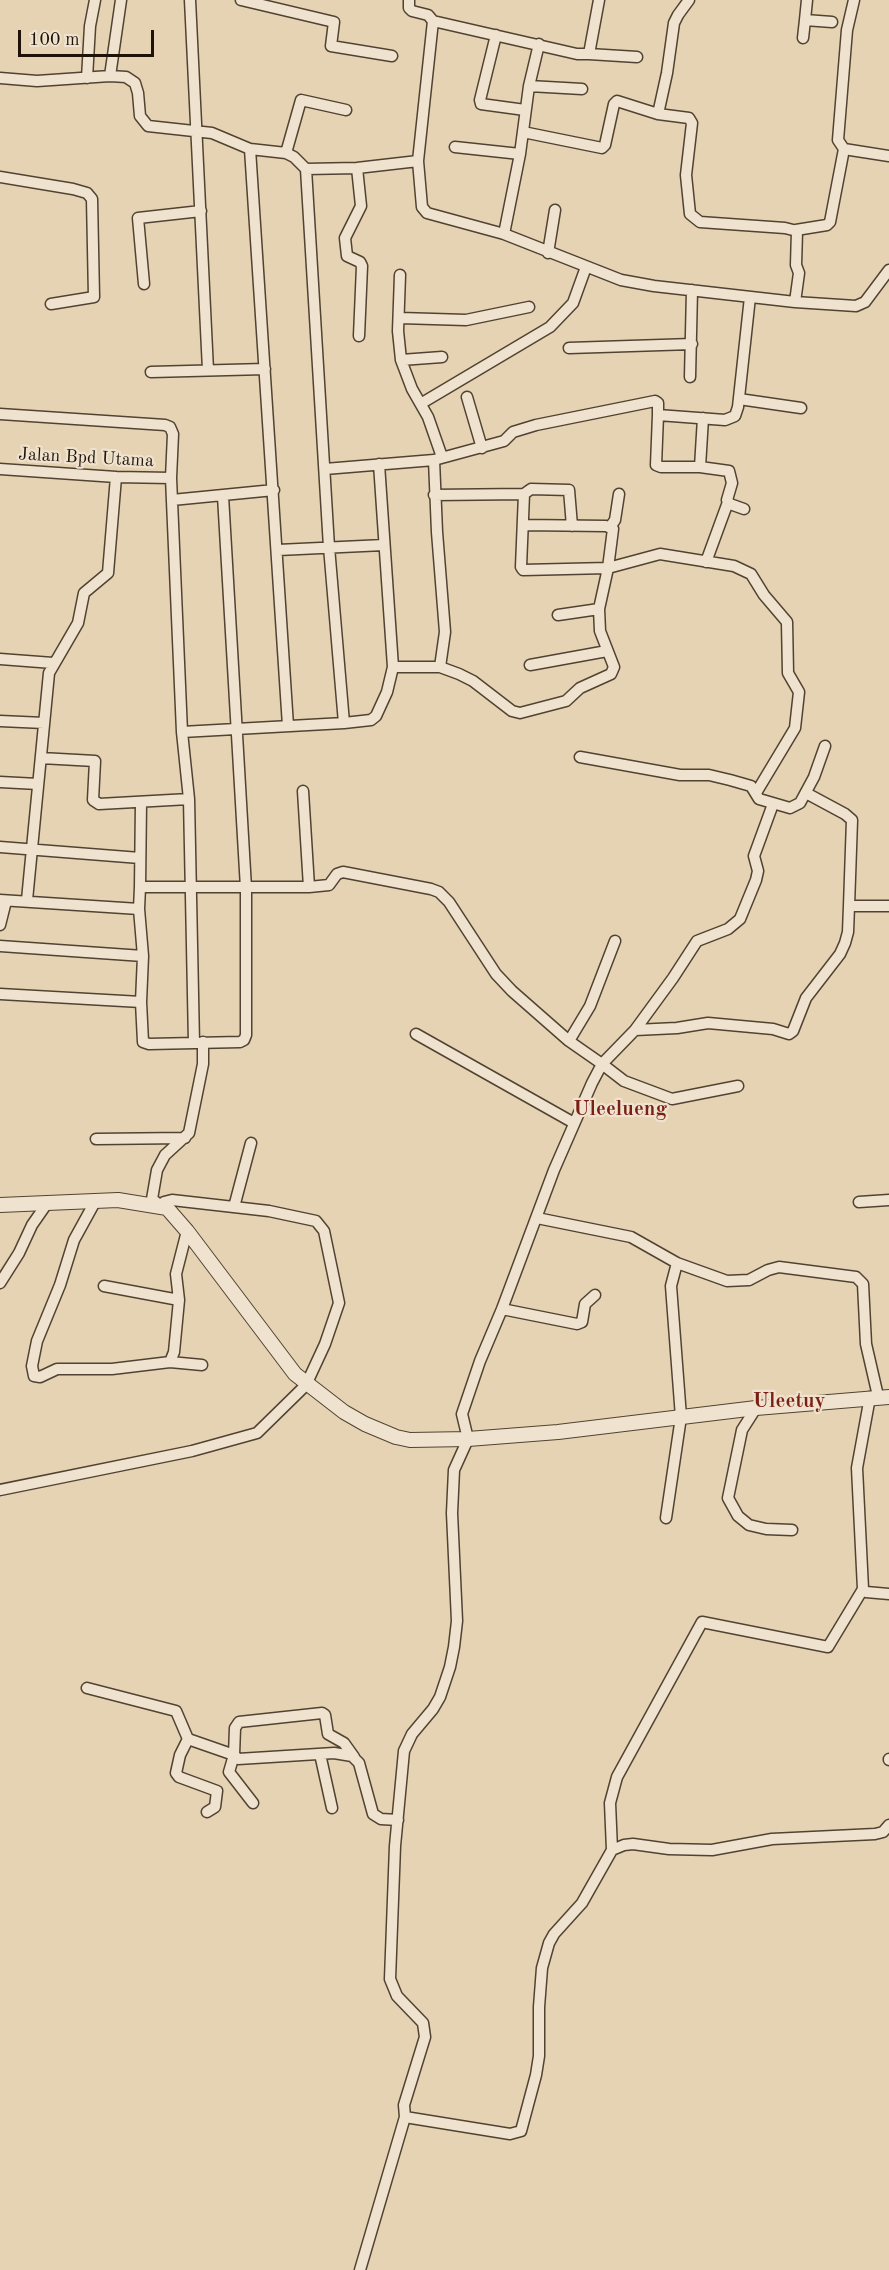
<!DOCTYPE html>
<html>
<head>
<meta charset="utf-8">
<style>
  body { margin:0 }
  #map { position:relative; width:889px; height:2270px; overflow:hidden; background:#e6d3b3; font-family:"Old Standard TT",serif }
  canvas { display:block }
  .scale { position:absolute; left:18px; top:30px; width:136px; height:27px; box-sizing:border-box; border:3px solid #1f1307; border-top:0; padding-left:8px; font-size:18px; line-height:21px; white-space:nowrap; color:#1f1307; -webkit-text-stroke:4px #efe2ce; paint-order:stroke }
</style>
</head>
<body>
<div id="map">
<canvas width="889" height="2270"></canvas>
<div class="scale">100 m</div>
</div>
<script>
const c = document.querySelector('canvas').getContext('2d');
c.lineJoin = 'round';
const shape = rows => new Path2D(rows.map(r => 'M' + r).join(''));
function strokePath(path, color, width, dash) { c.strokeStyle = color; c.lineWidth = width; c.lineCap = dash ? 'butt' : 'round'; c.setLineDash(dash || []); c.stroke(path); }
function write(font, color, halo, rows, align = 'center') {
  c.font = font + ' "Old Standard TT",serif'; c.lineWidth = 4.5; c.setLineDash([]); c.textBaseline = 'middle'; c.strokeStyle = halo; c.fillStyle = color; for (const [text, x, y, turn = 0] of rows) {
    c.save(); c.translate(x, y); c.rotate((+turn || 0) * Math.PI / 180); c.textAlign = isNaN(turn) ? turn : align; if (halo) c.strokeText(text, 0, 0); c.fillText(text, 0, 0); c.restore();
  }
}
const minor = shape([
  [190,0,208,370],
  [241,0,334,22,331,46,392,56],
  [409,0,409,8,412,11,428,15,433,21,418,161,422,207,427,213,504,234,621,280,654,286,795,302,856,306,865,302,889,270],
  [854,0,847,30,838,140,844,149,889,156],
  [805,20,807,0],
  [433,21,577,54,589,54,599,0],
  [496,35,480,100,481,104,525,110],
  [803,38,805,20,832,22],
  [589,54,637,57],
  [110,76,121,0],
  [0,78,37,81,110,76,126,77,135,83,138,93,140,116,148,126,212,133,250,149,286,153,294,157,306,169,357,168,418,161],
  [87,78,90,26,95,0],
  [529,86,582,89],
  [658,114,667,73,674,23,678,15,689,0],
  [523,132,602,148,605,145,614,104,617,101,658,114,689,118,692,123,686,175,690,214,700,222,785,228,797,231,796,265,799,273,795,302],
  [455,147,520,154],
  [250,149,288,726],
  [286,153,301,100,346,110],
  [357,168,361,206,345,238,347,256,360,262,362,266,359,336],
  [306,169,329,547,344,723],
  [0,177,73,189,87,193,92,199,94,297,51,304],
  [796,230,827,225,830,222,844,149],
  [504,234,520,154,529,86,539,44],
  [548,253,555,210],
  [400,275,398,331,401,360,412,389,428,417,442,457],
  [144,284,138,218,201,211],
  [400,318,466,320,529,307],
  [569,348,692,344],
  [401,360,442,357],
  [151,372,265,369],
  [690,377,692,290],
  [467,397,482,448],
  [739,399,801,408],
  [422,403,550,327,573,303,586,267],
  [0,414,165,425,170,427,173,434,171,478,182,732,189,799,194,1043],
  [658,415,725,420,735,416,738,407,750,297],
  [434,460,504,441,513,432,536,425,655,401,658,403,658,415,656,465,661,467,700,467,729,471,732,483,727,500,730,504,744,509],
  [700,467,703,418],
  [0,469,116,477,171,478],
  [325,469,434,460,437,532,445,632,440,667],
  [524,494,531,489,569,490,572,526],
  [434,495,524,494,521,567,523,570,608,568,660,554,734,566,751,574,764,595,787,622,788,673,799,692,795,728,756,793],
  [172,500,274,490],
  [610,527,615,520,619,494],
  [278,550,384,545],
  [706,562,728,502],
  [558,615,599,609],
  [0,659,53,663],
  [530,665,607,651],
  [393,667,440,667,459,674,473,681,512,711,520,713,566,701,580,688,611,674,614,667,600,631,599,609,608,568,613,529,606,526,523,525],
  [0,721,44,723],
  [182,732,344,723,371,720,376,716,387,692,393,667,379,464],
  [580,757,680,775,709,775,730,780,751,786,759,799,790,808,800,803,814,777,825,746],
  [41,758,95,761,93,800,99,804,189,799],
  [0,782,38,784],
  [303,791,309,887],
  [0,847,140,858],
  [140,887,141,802],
  [0,900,139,909,140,887,309,887,329,885,337,874,343,872,431,889,439,892,449,902,496,974,512,991,569,1041,602,1064,592,1083,554,1170,502,1309,480,1361,462,1414,468,1439,454,1470,452,1513,457,1621,454,1647,450,1667,440,1697,433,1709,412,1734,404,1751,395,1846,390,1979,397,1996,423,2023,425,2037,404,2105,405,2117,360,2270],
  [27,900,49,673,78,623,84,593,108,573,116,477],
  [849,906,889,906],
  [139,909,143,956,141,1002,143,1042,149,1044,240,1042,244,1040,246,1035,246,888,223,496],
  [0,925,6,901],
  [0,946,143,956],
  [0,994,141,1002],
  [635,1030,677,1028,708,1023,773,1029,789,1034,793,1031,806,998,840,954,845,943,848,932,849,906,852,820,845,814,806,793],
  [416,1034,574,1123],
  [569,1041,590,1006,615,941],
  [738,1086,672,1099,624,1081,602,1064,635,1030,673,978,697,941,728,929,740,919,756,880,758,871,754,856,773,804],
  [96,1139,185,1138],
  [96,1200,74,1240,60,1285,37,1341,32,1366,34,1376,40,1377,57,1369,112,1369,170,1362,174,1352,179,1300,176,1274,187,1231],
  [859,1202,889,1200],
  [161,1206,152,1199,157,1170,165,1155,189,1133,203,1064,203,1042],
  [234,1207,251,1143],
  [537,1218,631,1237,677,1263,727,1281,749,1280,768,1270,779,1267,856,1277,863,1284,866,1344,878,1396],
  [0,1283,19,1253,32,1225,48,1202],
  [104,1286,179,1300],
  [502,1309,577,1324,582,1322,585,1304,595,1295],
  [170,1362,202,1365],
  [756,1408,742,1430,728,1498,738,1516,749,1525,766,1529,792,1530],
  [0,1490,192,1451,257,1433,306,1385,325,1344,339,1303,324,1231,316,1221,269,1211,172,1200,164,1202,167,1208],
  [666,1518,681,1417,671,1286,677,1263],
  [863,1589,866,1592,889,1594],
  [87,1688,176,1711,188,1739,234,1755,238,1759,334,1753,352,1756,359,1763,373,1814,381,1819,398,1820],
  [188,1739,180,1755,176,1773,179,1777,217,1791,215,1807,207,1812],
  [320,1754,332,1808],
  [889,1759,889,1760],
  [253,1803,229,1772,234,1755,235,1728,239,1722,322,1713,325,1715,328,1734,344,1743,354,1757],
  [612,1850,610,1803,617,1777,702,1622,828,1647,863,1589,857,1468,870,1397],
  [405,2117,510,2134,521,2131,536,2075,539,2056,539,2007,542,1968,549,1943,554,1934,582,1903,612,1850,624,1845,633,1844,669,1849,712,1850,772,1839,875,1834,883,1832,889,1825]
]);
const tertiary = shape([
  [0,1205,118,1200,167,1208,187,1231,295,1374,344,1412,365,1424,396,1437,410,1440,468,1439,558,1432,756,1408,889,1397]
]);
strokePath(minor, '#514332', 13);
strokePath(tertiary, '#514332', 16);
strokePath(minor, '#efe2ce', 10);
strokePath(tertiary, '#efe2ce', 14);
write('18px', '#1f1307', '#efe2ce', [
  ["Jalan Bpd Utama",86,458,3]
]);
write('bold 21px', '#7a1f14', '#efe2ce', [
  ["Uleelueng",620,1109],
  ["Uleetuy",789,1401]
]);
</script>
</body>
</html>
